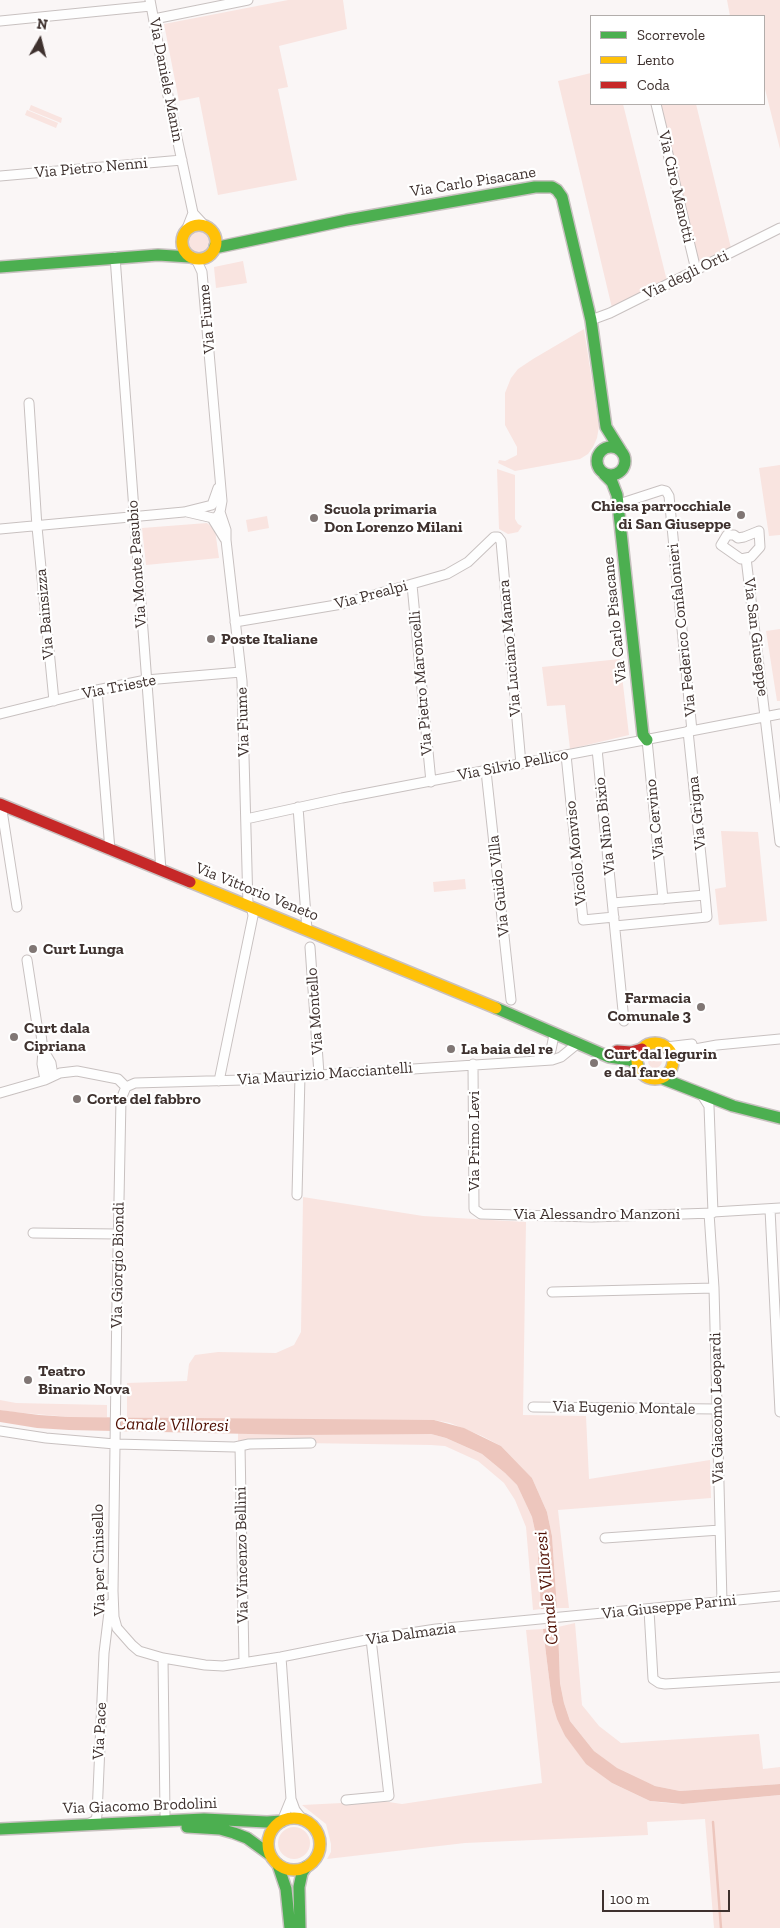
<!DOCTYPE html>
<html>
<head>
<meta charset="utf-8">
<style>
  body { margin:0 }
  #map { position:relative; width:780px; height:1928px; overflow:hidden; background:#faf6f6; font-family:"Zilla Slab",serif }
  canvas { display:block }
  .legend { position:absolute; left:590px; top:15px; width:175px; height:90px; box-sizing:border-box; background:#fff; border:1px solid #b2adab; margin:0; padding:6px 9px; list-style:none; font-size:15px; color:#3e312e }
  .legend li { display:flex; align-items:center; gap:10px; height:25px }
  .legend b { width:25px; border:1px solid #b2adab }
  .north { position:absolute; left:15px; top:15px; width:50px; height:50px; -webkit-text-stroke:4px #fff; paint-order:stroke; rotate:8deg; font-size:14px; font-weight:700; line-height:20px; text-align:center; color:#3e312e }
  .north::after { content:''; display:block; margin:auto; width:18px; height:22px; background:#3e312e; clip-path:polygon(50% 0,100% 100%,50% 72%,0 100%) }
  .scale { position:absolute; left:602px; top:1890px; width:128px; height:22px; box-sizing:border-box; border:2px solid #3e312e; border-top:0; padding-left:6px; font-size:15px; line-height:18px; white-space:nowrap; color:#3e312e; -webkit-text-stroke:4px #fff; paint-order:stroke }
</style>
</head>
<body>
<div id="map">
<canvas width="780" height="1928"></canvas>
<ul class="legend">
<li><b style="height:6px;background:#4caf50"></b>Scorrevole</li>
<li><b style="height:6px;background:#ffc107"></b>Lento</li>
<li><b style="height:6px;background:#c62828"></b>Coda</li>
</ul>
<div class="north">N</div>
<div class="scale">100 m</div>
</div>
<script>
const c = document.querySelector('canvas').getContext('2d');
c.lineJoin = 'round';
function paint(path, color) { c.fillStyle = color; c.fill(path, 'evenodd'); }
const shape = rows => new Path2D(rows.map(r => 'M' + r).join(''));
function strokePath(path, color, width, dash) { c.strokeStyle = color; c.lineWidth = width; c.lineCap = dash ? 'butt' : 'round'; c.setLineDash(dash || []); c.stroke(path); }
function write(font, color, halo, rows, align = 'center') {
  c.font = font + ' "Zilla Slab",serif'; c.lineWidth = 4.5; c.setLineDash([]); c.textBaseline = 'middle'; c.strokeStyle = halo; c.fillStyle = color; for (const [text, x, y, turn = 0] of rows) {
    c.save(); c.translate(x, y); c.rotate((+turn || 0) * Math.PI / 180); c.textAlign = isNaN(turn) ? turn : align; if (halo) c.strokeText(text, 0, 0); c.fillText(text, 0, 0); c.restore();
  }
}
paint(shape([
  [288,0,343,0,347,29,279,46,288,87,278,89,297,180,218,195,199,97,179,101,164,24],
  [727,0,780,0,780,149,764,85,764,16,730,16],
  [591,73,591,104,623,104,667,281,612,308,558,81],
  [660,104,696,104,731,248,699,264],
  [31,105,62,118,61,123,29,110],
  [27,110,58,123,56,128,25,115],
  '186 242a12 12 0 1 1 24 0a12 12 0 1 1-24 0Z',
  [243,261,247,283,216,288,214,267],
  [584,329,599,426,597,438,593,447,588,454,580,459,515,471,498,463,499,460,505,461,517,455,517,447,505,425,505,393,511,378,518,369,533,359],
  [780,465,780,535,769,536,759,468],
  [497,469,515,475,515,519,518,524,522,526,518,532,508,534,499,529],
  [267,516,269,528,248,532,246,520],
  [207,523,215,530,219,558,146,565,142,528],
  [780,629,780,701,777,701,766,631],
  [620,659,629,735,570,749,565,705,547,706,542,667],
  [721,831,758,832,767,921,719,925,715,889,726,887],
  [465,879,466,889,434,892,433,882],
  '648 1061a7 7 0 1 1 14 0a7 7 0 1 1-14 0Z',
  [303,1197,423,1216,526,1222,523,1415,586,1416,589,1479,710,1460,711,1498,558,1510,569,1608,557,1608,552,1536,547,1512,532,1478,501,1446,482,1436,450,1423,434,1420,295,1421,127,1417,127,1383,187,1381,189,1364,195,1355,218,1352,276,1353,294,1345,301,1332],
  [0,1400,16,1403,107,1405,107,1417,70,1417,12,1412,0,1410],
  [238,1433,431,1434,446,1438,482,1454,505,1473,517,1485,532,1517,537,1540,541,1609,533,1610,526,1527,515,1500,504,1483,478,1461,445,1446,431,1445,238,1442],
  [575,1623,582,1705,599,1726,621,1743,759,1734,763,1769,780,1767,780,1784,680,1791,655,1786,638,1779,617,1769,594,1751,570,1721,564,1703,560,1683,558,1627],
  [543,1629,552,1702,565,1736,586,1763,612,1783,650,1801,666,1803,683,1804,780,1795,780,1928,714,1928,705,1819,647,1822,648,1835,465,1843,327,1859,331,1852,331,1844,326,1824,302,1805,382,1801,402,1804,542,1783,526,1630],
  '278 1843a16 16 0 1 1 32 0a16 16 0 1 1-32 0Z'
]), '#f9e4e0');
paint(shape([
  [0,1410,39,1415,70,1417,434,1420,464,1428,501,1446,532,1478,547,1512,552,1536,557,1608,541,1609,537,1540,532,1517,517,1485,505,1473,482,1454,446,1438,431,1434,296,1435,69,1430,37,1428,0,1422],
  [558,1627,560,1683,564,1703,570,1721,594,1751,617,1768,655,1786,680,1791,780,1784,780,1795,683,1804,650,1801,612,1783,586,1764,565,1736,557,1719,552,1702,543,1629]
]), '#edc6bd');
strokePath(shape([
  [713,1822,721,1928]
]), '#edc6bd', 2.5);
strokePath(shape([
  [549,1598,551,1640]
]), '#edc6bd', 9);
const street = shape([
  [150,0,167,91,193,213,206,227],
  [154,19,248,0],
  [0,21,151,6],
  [656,104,696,270],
  [0,176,182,160],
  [186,231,193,213],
  [115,257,161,870],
  [196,259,202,272,222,501,220,512,226,530,226,540,242,681,248,906,252,910,253,916,219,1081],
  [591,320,610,313,780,228],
  [29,403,37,527,54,701],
  [619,504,662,490,666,491,669,496,692,731],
  [187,512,213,518,217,517,220,512],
  [212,518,225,539],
  [0,529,184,512,212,505,218,488],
  [759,531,760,547,751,557,741,559,721,545,727,535,734,535,738,538,744,537,759,531],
  [746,558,780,842],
  [412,585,431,782],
  [235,622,342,604,447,574,468,562,494,537,498,537,501,541,521,764],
  [97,690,110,850],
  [0,714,97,690,146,680,241,672],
  [688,731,705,895],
  [647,740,663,899],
  [597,749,624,1021],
  [566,755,583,920,614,917],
  [486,771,511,1000],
  [1,804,17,907],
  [298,807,307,930],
  [246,819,342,798,780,714],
  [613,903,705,895,707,917,615,926],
  [310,947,319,1074],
  [27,960,37,1025,41,1034,43,1050,42,1064,45,1080],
  [666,1047,692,1044],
  [44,1051,51,1063,53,1076],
  [539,1057,545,1055,551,1050,554,1035],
  [673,1059,684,1051,717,1045,780,1039],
  [473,1064,474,1209,481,1214,592,1217,713,1213,709,1106,702,1095],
  [126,1087,121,1099,117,1300,113,1591,114,1617,117,1628,132,1645,139,1651,163,1658,205,1665,223,1666,281,1657,371,1639,436,1629,780,1596],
  [126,1087,135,1083,243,1080,552,1060,561,1057,577,1044],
  [0,1093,45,1080,60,1073,77,1071,118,1079,126,1087],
  [297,1195,300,1076],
  [770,1209,780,1412],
  [713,1212,780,1208],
  [709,1213,714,1288,722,1602],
  [33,1233,118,1234],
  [552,1292,714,1288],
  [533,1407,716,1409],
  [0,1431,46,1438,115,1444,235,1447,249,1444,311,1443],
  [240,1446,244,1663],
  [605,1538,720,1530],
  [649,1610,653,1679,659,1683,665,1684,780,1677],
  [281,1657,291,1799,295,1810,303,1820],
  [163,1658,165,1814],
  [346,1800,389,1796,371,1639],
  [282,1821,291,1799],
  [90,1823,96,1820,97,1815,104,1653,110,1604]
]);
const fast = shape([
  [215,246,219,247,347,220,535,187,552,187,557,190,562,197,591,320,606,427,621,451],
  [0,267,158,255,190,257],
  '597 461a14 14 0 1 1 28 0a14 14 0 1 1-28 0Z',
  [604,474,612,482,617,495,643,735,647,740],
  [496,1008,609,1057,630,1060,638,1065],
  [661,1078,733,1106,780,1118],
  [187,1827,220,1829,234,1833,247,1838,269,1854],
  [0,1829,204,1819,267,1822,282,1821],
  [278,1865,286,1889,290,1928],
  [300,1928,299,1887,302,1873,306,1867]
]);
const slow = shape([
  '182 242a17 17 0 1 1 34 0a17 17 0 1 1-34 0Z',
  [190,882,496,1008],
  '637 1061a18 18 0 1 1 36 0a18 18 0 1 1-36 0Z',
  '268 1844a26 26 0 1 1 52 0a26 26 0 1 1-52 0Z'
]);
const jam = shape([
  [0,804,190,882],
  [617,1051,631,1052,642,1049]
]);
strokePath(street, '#c8c1c0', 11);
strokePath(fast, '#c8c1c0', 14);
strokePath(slow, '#c8c1c0', 14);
strokePath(jam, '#c8c1c0', 14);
strokePath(street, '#fefefe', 9);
strokePath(fast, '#4caf50', 11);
strokePath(slow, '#ffc107', 11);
strokePath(jam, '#c62828', 11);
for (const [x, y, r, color] of [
  [741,515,5,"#807674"],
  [314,518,5,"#807674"],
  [211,639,5,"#807674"],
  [33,949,5,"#807674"],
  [701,1007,5,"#807674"],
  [14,1037,5,"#807674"],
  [451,1049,5,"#807674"],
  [594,1063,5,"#807674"],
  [77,1099,5,"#807674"],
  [28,1380,5,"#807674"]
]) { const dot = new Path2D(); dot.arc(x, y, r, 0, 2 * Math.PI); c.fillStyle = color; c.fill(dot); strokePath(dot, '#fff', 2); }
write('16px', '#3e312e', '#fff', [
  ["Via Daniele Manin",166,80,79],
  ["Via Pietro Nenni",91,168,-5],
  ["Via Carlo Pisacane",473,182,-9],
  ["Via Ciro Menotti",676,187,77],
  ["Via degli Orti",686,275,-26],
  ["Via Fiume",207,319,-95],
  ["Via Monte Pasubio",137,564,-94],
  ["Via Prealpi",371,595,-15],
  ["Via Bainsizza",45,614,-95],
  ["Via Carlo Pisacane",615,620,-96],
  ["Via Federico Confalonieri",682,630,-96],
  ["Via San Giuseppe",756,637,83],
  ["Via Luciano Manara",510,648,-95],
  ["Via Pietro Maroncelli",421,683,-95],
  ["Via Trieste",119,687,-11],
  ["Via Fiume",243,722,-92],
  ["Via Silvio Pellico",513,765,-11],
  ["Via Grigna",697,813,-96],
  ["Via Cervino",655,819,-96],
  ["Via Nino Bixio",605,826,-96],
  ["Vicolo Monviso",576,853,-96],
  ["Via Guido Villa",499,886,-96],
  ["Via Vittorio Veneto",257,892,22],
  ["Via Montello",315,1011,-94],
  ["Via Maurizio Macciantelli",325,1074,-4],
  ["Via Primo Levi",474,1141,-90],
  ["Via Alessandro Manzoni",597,1214],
  ["Via Giorgio Biondi",118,1265,-89],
  ["Via Eugenio Montale",624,1408,1],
  ["Via Giacomo Leopardi",717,1408,-91],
  ["Via Vincenzo Bellini",242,1555,-91],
  ["Via per Cinisello",99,1560,-91],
  ["Via Giuseppe Parini",669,1607,-6],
  ["Via Dalmazia",411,1634,-8],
  ["Via Pace",100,1731,-87],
  ["Via Giacomo Brodolini",140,1806,-2]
]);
write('bold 16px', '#3e312e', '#fff', [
  ["Chiesa parrocchiale",731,506,"right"],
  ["di San Giuseppe",731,524,"right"],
  ["Scuola primaria",324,509],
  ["Don Lorenzo Milani",324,527],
  ["Poste Italiane",221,639],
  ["Curt Lunga",43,949],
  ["Farmacia",691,998,"right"],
  ["Comunale 3",691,1016,"right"],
  ["Curt dala",24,1028],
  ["Cipriana",24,1046],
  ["La baia del re",461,1049],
  ["Curt dal legurin",604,1054],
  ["e dal faree",604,1072],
  ["Corte del fabbro",87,1099],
  ["Teatro",38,1371],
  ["Binario Nova",38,1389]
], 'left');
write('italic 18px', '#501003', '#fff', [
  ["Canale Villoresi",172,1425,1],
  ["Canale Villoresi",547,1588,-96]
]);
</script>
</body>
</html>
